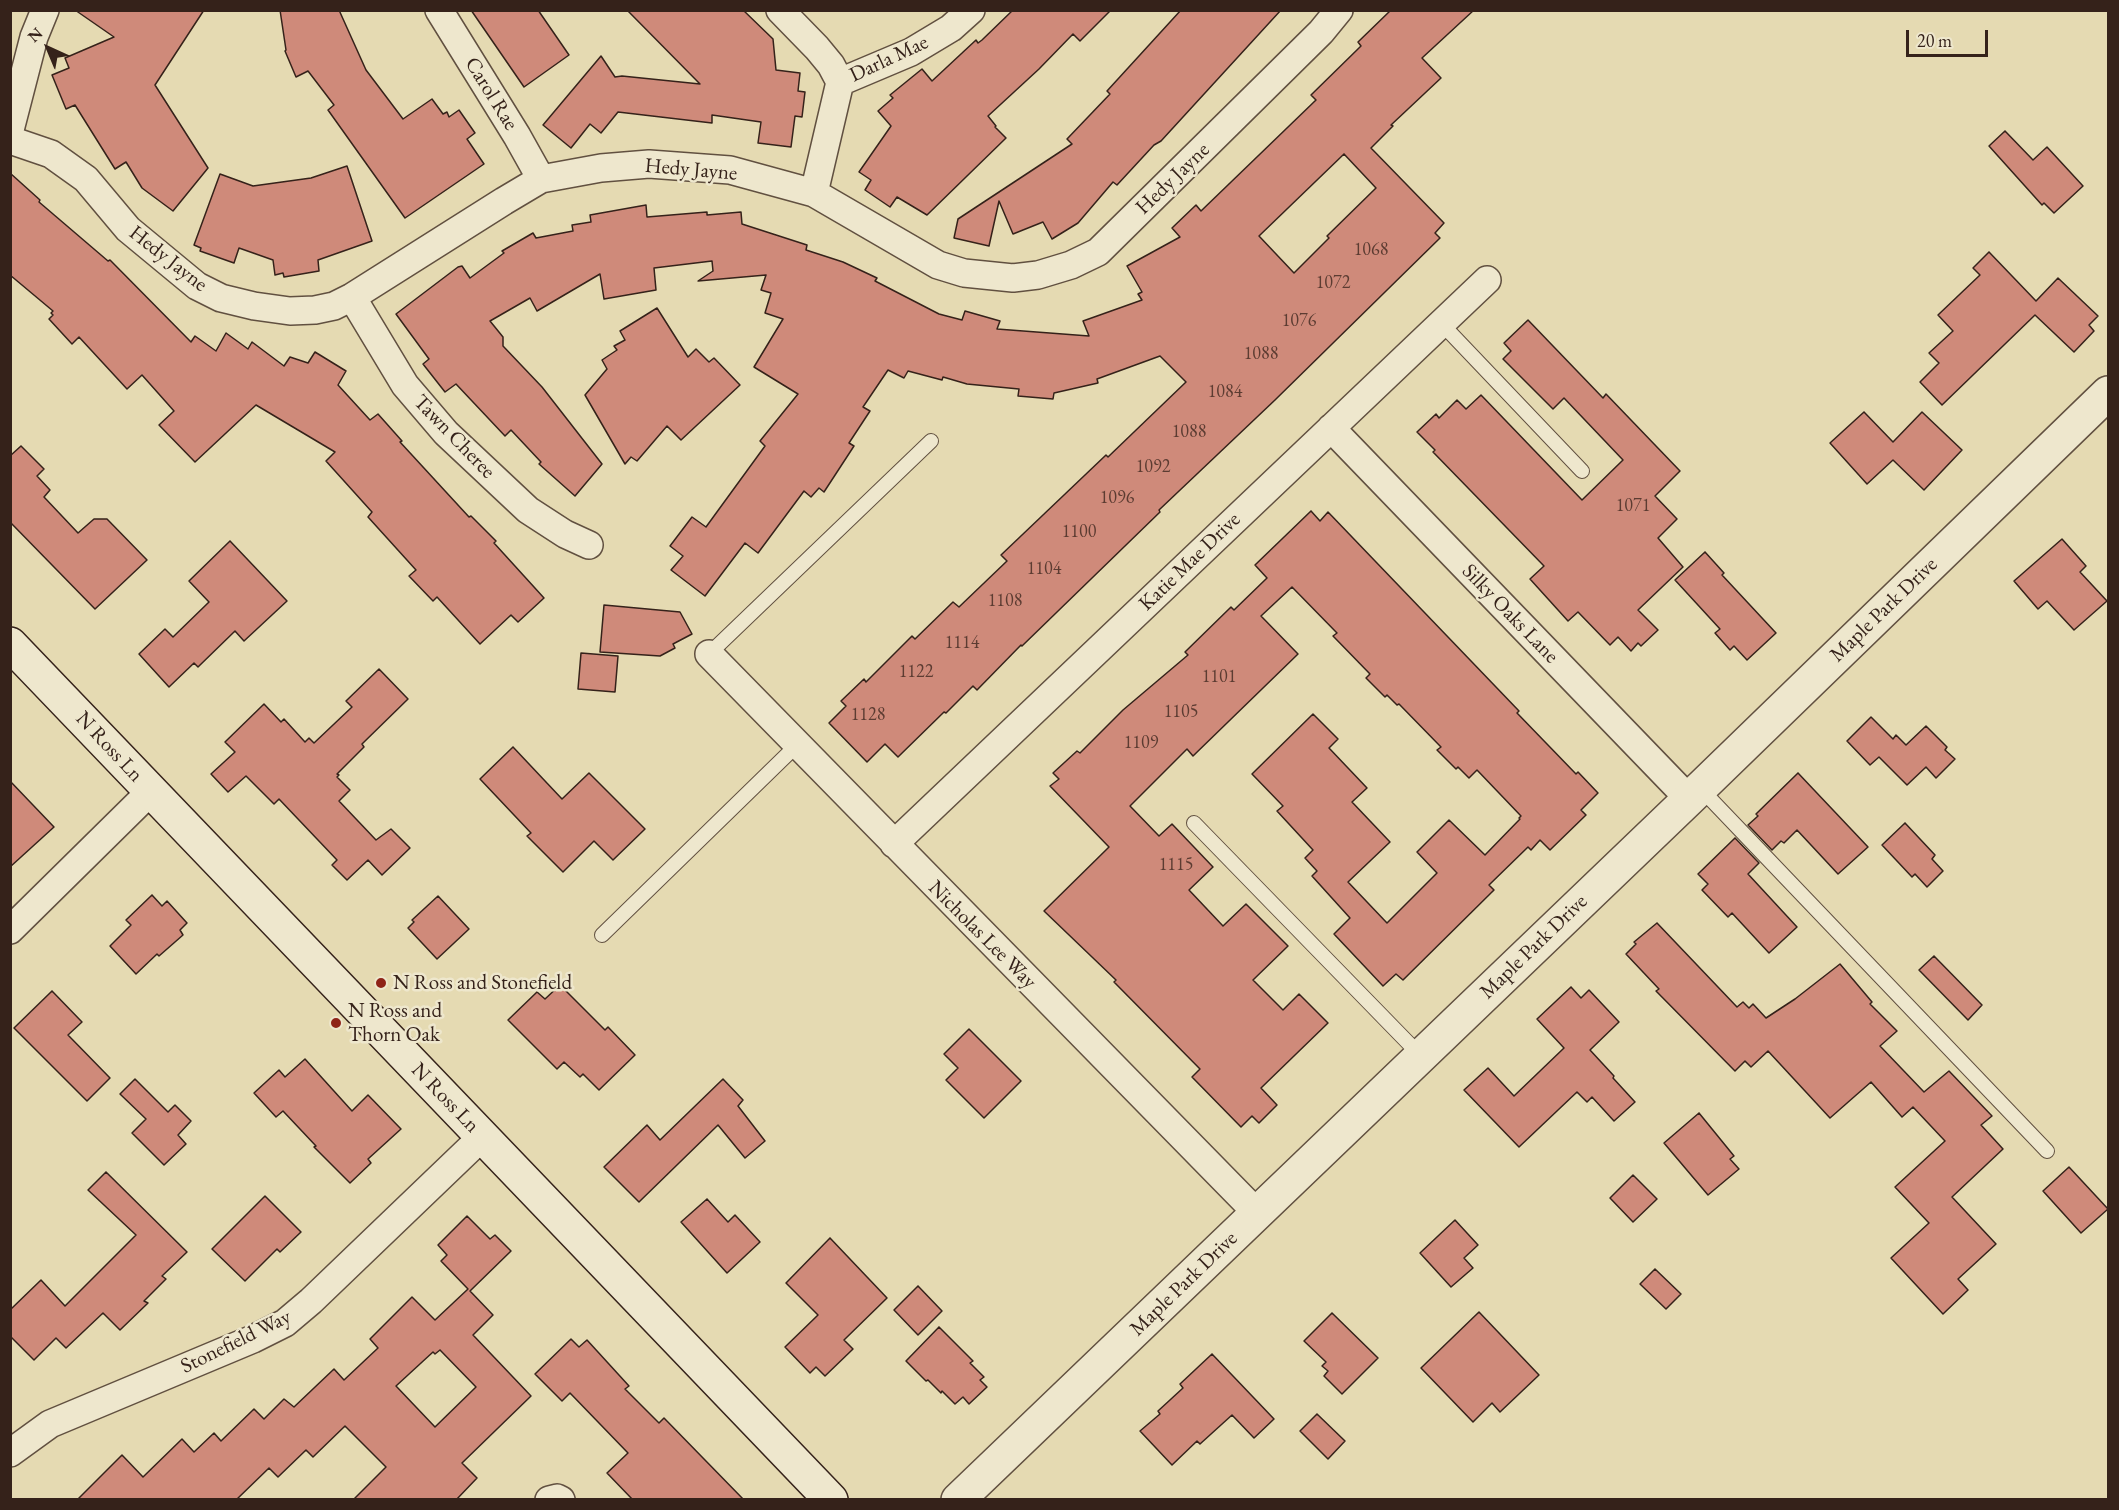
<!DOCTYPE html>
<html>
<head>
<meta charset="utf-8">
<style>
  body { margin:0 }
  #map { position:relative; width:2119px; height:1510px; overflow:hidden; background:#e5dab2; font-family:"EB Garamond",serif }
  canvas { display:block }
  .frame { position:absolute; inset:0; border:12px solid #35221a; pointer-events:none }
  .north { position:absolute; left:18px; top:18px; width:60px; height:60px; -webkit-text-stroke:4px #eee7cd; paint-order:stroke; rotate:316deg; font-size:16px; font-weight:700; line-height:24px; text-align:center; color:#35221a }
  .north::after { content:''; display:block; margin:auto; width:21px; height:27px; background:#35221a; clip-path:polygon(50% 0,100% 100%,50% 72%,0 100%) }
  .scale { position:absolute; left:1906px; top:30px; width:82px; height:27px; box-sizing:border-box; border:3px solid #35221a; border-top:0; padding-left:8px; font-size:18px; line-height:21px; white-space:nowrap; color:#35221a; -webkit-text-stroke:4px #eee7cd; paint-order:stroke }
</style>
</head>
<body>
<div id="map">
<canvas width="2119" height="1510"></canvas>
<div class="frame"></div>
<div class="north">N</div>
<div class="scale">20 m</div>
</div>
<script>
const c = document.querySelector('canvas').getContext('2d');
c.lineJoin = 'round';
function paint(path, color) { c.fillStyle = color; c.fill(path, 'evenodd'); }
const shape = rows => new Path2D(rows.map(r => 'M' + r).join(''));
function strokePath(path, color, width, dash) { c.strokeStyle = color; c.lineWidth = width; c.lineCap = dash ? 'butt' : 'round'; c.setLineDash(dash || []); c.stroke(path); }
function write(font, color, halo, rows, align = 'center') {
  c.font = font + ' "EB Garamond",serif'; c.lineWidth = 5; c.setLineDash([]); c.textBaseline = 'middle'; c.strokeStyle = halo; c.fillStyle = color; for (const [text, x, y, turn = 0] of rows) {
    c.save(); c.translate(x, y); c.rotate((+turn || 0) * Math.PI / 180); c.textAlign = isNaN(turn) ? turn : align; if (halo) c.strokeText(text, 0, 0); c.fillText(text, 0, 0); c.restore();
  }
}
const building = shape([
  [75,10,204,10,155,85,208,168,173,211,142,188,126,162,115,169,75,105,66,109,52,75,69,68,65,58,114,37,75,10],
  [280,10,339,10,366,70,403,119,432,99,443,114,447,112,449,117,459,110,475,133,467,139,484,164,405,218,328,110,334,105,308,71,296,77,285,51,286,50,280,10],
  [471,10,538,10,569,55,524,87,471,10],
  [627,10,743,10,773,39,776,70,800,73,798,91,805,92,802,117,795,116,791,147,758,143,761,122,712,115,712,123,618,112,601,133,590,124,571,148,543,125,601,56,615,77,622,76,700,84,627,10],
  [1013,10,1111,10,1080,41,1073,34,1039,69,988,116,996,126,995,127,1006,138,927,215,897,197,890,207,865,190,871,180,859,172,891,126,878,111,893,98,890,95,922,69,932,81,976,40,978,43,982,40,1013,10],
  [1181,10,1281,10,1161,141,1154,145,1117,185,1113,182,1078,223,1052,239,1043,222,1013,234,999,201,989,246,954,238,958,219,1072,144,1067,139,1110,94,1107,91,1181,10],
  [1391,10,1474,10,1422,58,1441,78,1391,125,1393,126,1371,148,1444,223,1435,233,1440,238,1275,400,1159,510,1160,512,1022,646,1021,645,977,690,973,686,946,713,944,712,898,757,885,744,867,762,829,723,846,706,841,701,864,679,866,682,912,636,915,639,953,602,959,607,1007,561,1001,555,1106,455,1108,457,1186,382,1160,356,1097,379,1098,383,1054,393,1053,399,1018,396,1019,389,967,384,943,377,942,380,908,371,904,378,888,370,863,407,870,411,849,443,854,446,824,492,819,488,811,497,804,491,758,553,745,543,705,596,671,570,683,556,670,546,692,517,706,527,765,446,760,441,798,394,754,367,783,319,765,313,771,293,761,290,766,275,698,281,713,271,712,261,654,268,656,290,604,299,600,274,537,311,530,298,490,321,503,337,503,346,542,387,602,464,575,496,539,464,541,462,511,430,505,436,456,384,445,392,423,364,429,359,396,314,458,267,462,266,470,278,504,253,502,251,533,233,536,238,573,231,572,225,591,222,590,215,646,205,647,217,707,212,707,215,741,212,742,224,807,245,806,250,843,262,877,278,875,281,939,314,962,320,965,311,1000,321,997,329,1089,336,1083,321,1142,300,1138,294,1142,292,1127,266,1180,237,1172,228,1196,205,1201,211,1316,100,1311,95,1361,46,1358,42,1391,10],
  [1344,154,1376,188,1327,236,1329,238,1294,273,1259,236,1344,154],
  [2005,131,2033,160,2047,147,2083,186,2054,213,2044,203,2042,205,1989,146,2005,131],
  [347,166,372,241,318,260,319,271,284,277,283,273,275,275,273,260,239,248,234,263,200,251,201,248,194,245,220,174,253,186,311,178,347,166],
  [10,173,40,200,39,202,108,261,110,260,191,342,195,336,216,351,226,333,248,349,252,342,284,366,290,357,308,363,315,352,346,371,338,385,370,420,378,414,402,441,400,442,469,517,471,516,496,541,494,543,544,598,518,622,511,615,480,644,437,597,433,601,409,576,416,570,368,517,372,512,326,461,335,452,256,405,195,462,159,425,174,411,142,375,127,389,79,337,72,344,49,319,53,315,51,313,53,311,10,275,10,173],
  [1989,252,2036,301,2058,278,2098,316,2089,325,2094,331,2074,352,2035,315,1942,405,1920,382,1939,363,1929,353,1953,331,1938,315,1980,275,1973,268,1989,252],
  [657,308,688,357,696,349,709,362,714,358,740,385,681,440,667,426,637,461,631,457,625,464,585,395,607,369,602,360,617,350,614,346,625,340,620,331,657,308],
  [1528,320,1603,398,1606,394,1680,471,1655,496,1677,519,1658,538,1683,567,1638,610,1658,630,1641,646,1638,643,1631,651,1618,637,1610,645,1578,612,1568,621,1530,579,1544,566,1433,452,1435,450,1417,432,1436,414,1439,418,1457,400,1466,409,1481,395,1582,500,1623,460,1564,398,1553,409,1503,359,1511,351,1504,343,1528,320],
  [1864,412,1893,442,1922,412,1962,450,1924,490,1893,460,1867,484,1830,443,1864,412],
  [21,446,44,469,37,476,50,490,44,497,78,533,94,519,107,519,147,560,95,609,10,522,10,456,21,446],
  [1311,511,1320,521,1328,512,1519,711,1517,713,1576,774,1578,772,1598,793,1581,810,1586,815,1550,850,1540,840,1531,850,1528,847,1489,885,1494,890,1403,980,1396,974,1383,986,1334,934,1350,918,1312,876,1317,871,1305,858,1313,850,1277,811,1283,806,1252,774,1313,714,1338,739,1329,748,1367,788,1352,802,1390,842,1348,882,1387,923,1437,873,1417,852,1449,820,1485,855,1520,819,1519,818,1521,816,1477,770,1469,778,1458,767,1456,769,1437,750,1441,747,1399,704,1397,705,1387,695,1385,697,1366,678,1370,674,1333,636,1337,633,1292,587,1261,616,1298,654,1193,756,1187,749,1130,806,1159,836,1172,824,1213,867,1189,890,1223,926,1246,904,1288,946,1253,980,1283,1010,1299,994,1328,1023,1261,1088,1277,1105,1259,1123,1252,1116,1241,1127,1192,1077,1200,1069,1114,982,1116,980,1044,911,1109,847,1050,786,1059,779,1053,773,1077,751,1080,753,1123,710,1188,655,1185,652,1231,607,1234,610,1267,578,1255,565,1311,511],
  [2062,539,2086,566,2080,572,2107,601,2074,630,2047,601,2038,609,2014,581,2062,539],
  [230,541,287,601,244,641,235,631,198,667,194,663,169,687,139,654,165,629,173,637,209,602,189,581,230,541],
  [1705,552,1724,573,1722,575,1776,633,1747,660,1734,646,1730,650,1715,633,1720,629,1675,580,1705,552],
  [604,605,680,612,692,634,673,644,675,648,660,656,600,652,604,605],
  [581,653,618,656,615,692,578,689,581,653],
  [379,669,408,699,362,744,364,747,337,774,339,775,337,777,350,790,339,801,376,840,391,829,410,848,382,875,368,860,347,880,332,865,337,860,279,799,274,804,246,776,228,792,211,774,235,752,225,742,264,704,281,722,284,719,305,742,309,738,314,743,352,707,346,701,379,669],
  [1871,717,1893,739,1896,735,1906,745,1926,726,1947,747,1945,750,1955,759,1936,778,1926,767,1907,785,1879,757,1870,765,1847,741,1871,717],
  [513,747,562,799,589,773,645,829,613,860,594,841,563,872,527,836,531,833,480,779,513,747],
  [1798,773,1868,847,1838,874,1797,830,1784,843,1781,841,1772,850,1748,825,1758,816,1756,814,1798,773],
  [10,781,54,827,10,867,10,781],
  [1905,823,1935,855,1932,859,1943,871,1927,887,1915,874,1912,877,1882,845,1905,823],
  [1735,838,1759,863,1748,874,1797,927,1769,953,1732,913,1728,917,1702,890,1708,884,1698,874,1735,838],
  [152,895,162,906,167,901,187,923,180,930,183,935,159,956,157,954,136,974,110,946,131,925,126,920,152,895],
  [438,896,469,929,437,959,408,928,414,922,412,920,438,896],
  [1657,923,1737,1007,1743,1002,1749,1008,1753,1004,1766,1018,1795,999,1840,964,1872,1002,1870,1004,1897,1031,1880,1046,1924,1092,1949,1071,1992,1116,1981,1125,2003,1149,1952,1197,1996,1244,1958,1279,1968,1290,1943,1314,1891,1258,1929,1223,1895,1187,1945,1141,1913,1107,1902,1117,1871,1082,1830,1118,1768,1051,1751,1067,1745,1061,1735,1071,1656,991,1659,989,1626,954,1636,944,1634,942,1657,923],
  [1934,956,1982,1005,1968,1020,1919,970,1934,956],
  [560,985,605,1030,608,1027,635,1055,599,1090,583,1074,580,1077,564,1062,557,1069,508,1020,537,992,545,999,560,985],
  [1571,987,1581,998,1589,990,1619,1022,1590,1050,1614,1076,1613,1078,1635,1102,1614,1121,1592,1097,1587,1102,1577,1092,1519,1147,1464,1090,1488,1068,1514,1096,1564,1048,1537,1019,1571,987],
  [52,991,82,1022,68,1035,110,1078,87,1101,14,1028,52,991],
  [969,1029,1021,1081,984,1118,946,1080,958,1068,944,1054,969,1029],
  [305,1059,352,1111,368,1095,401,1129,368,1159,371,1163,350,1183,314,1147,316,1146,283,1111,276,1117,254,1093,279,1070,285,1077,305,1059],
  [135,1079,168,1112,175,1105,191,1121,178,1135,186,1144,164,1165,132,1133,146,1119,120,1094,135,1079],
  [723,1079,743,1100,738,1106,765,1141,745,1158,718,1125,639,1202,604,1167,647,1125,660,1140,723,1079],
  [1699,1113,1734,1156,1730,1159,1739,1169,1708,1195,1664,1143,1699,1113],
  [2069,1167,2108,1209,2081,1233,2043,1191,2069,1167],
  [106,1172,187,1252,162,1276,166,1279,144,1301,148,1303,120,1330,103,1313,66,1348,56,1338,34,1360,10,1336,10,1310,41,1280,65,1306,136,1235,88,1190,106,1172],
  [1633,1175,1657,1199,1633,1222,1610,1198,1633,1175],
  [265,1196,301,1232,280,1252,277,1249,245,1281,212,1249,265,1196],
  [707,1199,728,1222,735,1215,760,1242,727,1273,681,1222,707,1199],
  [467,1216,490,1239,495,1235,511,1251,470,1291,493,1315,473,1335,531,1396,462,1463,477,1478,456,1500,353,1500,386,1467,345,1426,313,1457,306,1450,278,1477,269,1468,236,1500,77,1500,122,1455,143,1477,182,1439,194,1452,214,1433,221,1441,254,1409,264,1419,284,1399,294,1407,334,1369,344,1380,378,1348,370,1339,412,1297,435,1320,468,1289,441,1261,447,1255,438,1245,467,1216],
  [440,1350,476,1387,435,1427,396,1386,433,1352,435,1354,440,1350],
  [1455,1220,1478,1245,1464,1258,1473,1268,1451,1287,1420,1253,1455,1220],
  [830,1238,887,1298,844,1340,853,1349,825,1376,816,1367,810,1373,785,1347,818,1315,786,1283,830,1238],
  [1655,1269,1681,1294,1666,1309,1640,1284,1655,1269],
  [918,1286,942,1311,918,1335,894,1310,918,1286],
  [1479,1312,1539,1375,1500,1412,1492,1403,1473,1422,1421,1368,1479,1312],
  [1332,1313,1378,1358,1342,1394,1324,1376,1328,1371,1322,1366,1326,1362,1304,1341,1332,1313],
  [939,1327,973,1361,970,1363,984,1377,980,1380,987,1387,969,1404,963,1397,955,1404,942,1391,941,1393,928,1380,926,1381,906,1361,939,1327],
  [571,1339,579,1347,587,1340,629,1386,625,1389,659,1423,664,1418,744,1500,633,1500,607,1473,628,1453,570,1393,562,1401,535,1374,571,1339],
  [1212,1354,1274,1419,1254,1438,1232,1415,1200,1444,1197,1441,1172,1465,1140,1431,1160,1414,1158,1411,1183,1388,1180,1384,1212,1354],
  [1317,1414,1345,1441,1328,1459,1300,1431,1317,1414]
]);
paint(building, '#cf8a7a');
strokePath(building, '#35221a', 1.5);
const service = shape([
  [1441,323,1582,471],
  [709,654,931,441],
  [1700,788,2047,1151],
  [1194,823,1421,1056],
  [602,935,797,745]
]);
const minor = shape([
  [439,10,517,136,541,179],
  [780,10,817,48,831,65,840,82],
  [10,130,34,37,45,10],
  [10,140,51,154,86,179,128,229,197,286,221,298,254,306,290,311,315,310,334,306,352,297,504,201,541,179,601,168,649,164,730,170,814,193,938,265,964,273,1013,278,1038,275,1071,265,1098,252,1321,32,1339,10],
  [814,193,840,82,911,52,951,28,971,10],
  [352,297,405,385,446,433,528,510,565,534,589,545],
  [1331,428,1689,799],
  [709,654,1257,1213],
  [894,844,1487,280],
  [10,930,150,792],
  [10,1453,50,1424,253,1339,285,1323,311,1301,482,1137],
  [549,1500,557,1498,561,1500]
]);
const tertiary = shape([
  [958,1500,1689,799,2108,393]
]);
const secondary = shape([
  [10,644,831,1500]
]);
strokePath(service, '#615040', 16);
strokePath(minor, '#615040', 30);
strokePath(tertiary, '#615040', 36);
strokePath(secondary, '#35221a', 36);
strokePath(service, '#eee7cd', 14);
strokePath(minor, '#eee7cd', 27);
strokePath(tertiary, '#eee7cd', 33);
strokePath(secondary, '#eee7cd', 33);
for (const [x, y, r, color] of [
  [381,983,6,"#8f2418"],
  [336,1023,6,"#8f2418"]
]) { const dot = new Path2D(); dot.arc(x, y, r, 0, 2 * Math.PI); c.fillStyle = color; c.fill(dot); strokePath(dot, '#eee7cd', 2); }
write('18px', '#5c3c32', null, [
  ["1068",1371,250],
  ["1072",1333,283],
  ["1076",1299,321],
  ["1088",1261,354],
  ["1084",1225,392],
  ["1088",1189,432],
  ["1092",1153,467],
  ["1096",1117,498],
  ["1071",1633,506],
  ["1100",1079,532],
  ["1104",1044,569],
  ["1108",1005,601],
  ["1114",962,643],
  ["1122",916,672],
  ["1101",1219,677],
  ["1105",1181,712],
  ["1128",868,715],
  ["1109",1141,743],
  ["1115",1176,865]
]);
write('21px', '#35221a', '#eee7cd', [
  ["Darla Mae",889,59,-25],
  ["Carol Rae",491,94,58],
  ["Hedy Jayne",691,170,5],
  ["Hedy Jayne",1173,179,-44],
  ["Hedy Jayne",168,259,38],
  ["Tawn Cheree",454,437,46],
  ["Katie Mae Drive",1190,562,-44],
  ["Maple Park Drive",1884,610,-44],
  ["Silky Oaks Lane",1510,614,46],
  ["N Ross Ln",109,747,47],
  ["Nicholas Lee Way",982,935,45],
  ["Maple Park Drive",1534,947,-44],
  ["N Ross Ln",445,1098,46],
  ["Maple Park Drive",1184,1284,-44],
  ["Stonefield Way",236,1342,-26]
]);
write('21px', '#35221a', '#eee7cd', [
  ["N Ross and Stonefield",393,983],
  ["N Ross and",348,1011],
  ["Thorn Oak",348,1035]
], 'left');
</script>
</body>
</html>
